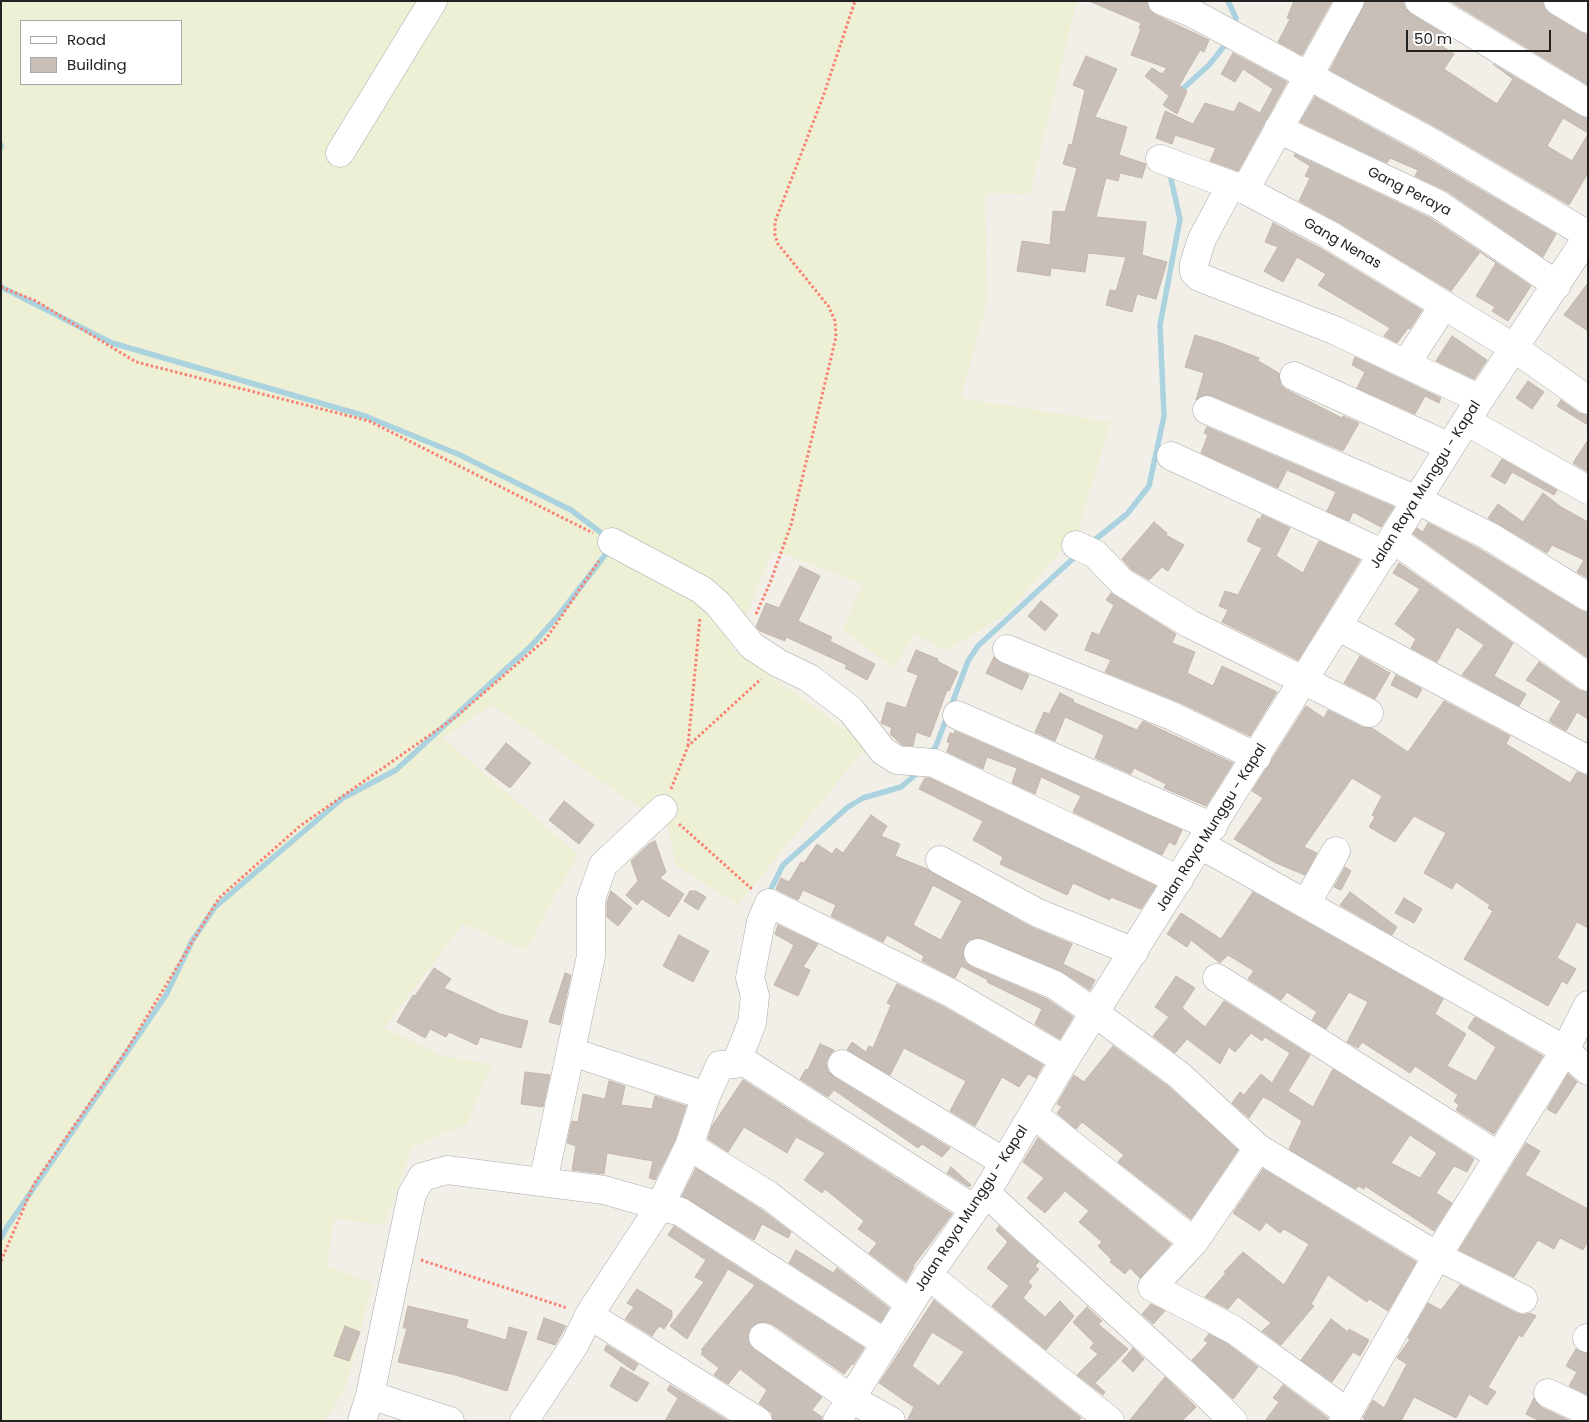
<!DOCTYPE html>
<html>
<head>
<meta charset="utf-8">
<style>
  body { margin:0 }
  #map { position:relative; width:1589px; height:1422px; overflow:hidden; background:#f2efe9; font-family:Poppins,sans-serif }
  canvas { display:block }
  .frame { position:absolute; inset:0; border:2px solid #222; pointer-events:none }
  .legend { position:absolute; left:20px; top:20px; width:162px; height:65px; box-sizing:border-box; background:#fff; border:1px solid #a7a7a7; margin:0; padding:6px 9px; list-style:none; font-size:15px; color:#222 }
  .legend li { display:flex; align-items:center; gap:10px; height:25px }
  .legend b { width:25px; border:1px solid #a7a7a7 }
  .scale { position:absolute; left:1406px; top:30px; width:145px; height:22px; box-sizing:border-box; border:2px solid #222; border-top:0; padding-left:6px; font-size:15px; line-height:18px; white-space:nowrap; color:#222; -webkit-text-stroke:4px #fff; paint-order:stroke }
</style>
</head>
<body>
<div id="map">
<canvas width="1589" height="1422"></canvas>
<div class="frame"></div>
<ul class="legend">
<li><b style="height:6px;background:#fff"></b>Road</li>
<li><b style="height:14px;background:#c7bfb8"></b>Building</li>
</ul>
<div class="scale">50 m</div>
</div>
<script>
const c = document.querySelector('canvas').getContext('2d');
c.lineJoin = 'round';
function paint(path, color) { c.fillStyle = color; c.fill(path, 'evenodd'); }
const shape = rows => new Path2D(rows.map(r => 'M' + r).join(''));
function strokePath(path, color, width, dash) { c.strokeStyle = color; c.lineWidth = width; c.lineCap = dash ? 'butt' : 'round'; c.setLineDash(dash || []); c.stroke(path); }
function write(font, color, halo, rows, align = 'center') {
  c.font = font + ' Poppins,sans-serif'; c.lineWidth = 4; c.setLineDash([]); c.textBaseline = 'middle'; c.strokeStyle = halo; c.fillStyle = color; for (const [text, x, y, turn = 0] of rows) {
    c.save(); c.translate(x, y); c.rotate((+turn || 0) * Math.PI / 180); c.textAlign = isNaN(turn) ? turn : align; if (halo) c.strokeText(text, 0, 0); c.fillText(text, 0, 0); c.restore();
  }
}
paint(shape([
  [1,1,1077,1,1030,194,985,193,987,302,961,398,1111,422,1078,530,1010,611,947,651,914,634,894,668,842,630,863,584,773,550,732,649,868,745,738,905,675,865,669,829,492,705,443,738,578,854,526,951,463,924,384,1028,443,1056,492,1064,467,1124,412,1147,385,1225,334,1219,327,1266,373,1283,345,1390,324,1421,1,1421],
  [21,21,181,21,181,84,21,84]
]), '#eef0d5');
strokePath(shape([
  [1228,1,1236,18,1234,27],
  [1178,93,1209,65,1229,40],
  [1,145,1,147],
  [1,287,112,343,365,416,460,455,571,510,608,538],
  [1091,543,1127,514,1149,486,1164,416,1160,325,1180,219,1169,170],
  [930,755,936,746,968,661,978,646,1078,554],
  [768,895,783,865,848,807,863,798,901,787,920,771],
  [1,1238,7,1227,166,995,192,941,215,907,343,798,396,770,531,646,558,616,609,550]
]), '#aad3df', 5.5);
const building = shape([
  [1089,1,1147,2,1149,10,1156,15,1209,40,1204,52,1200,50,1179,86,1187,91,1177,114,1163,105,1169,96,1145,76,1152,68,1162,74,1167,68,1131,55,1141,29,1139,28,1141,23,1089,1],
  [1294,1,1332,1,1302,55,1278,42,1290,19,1287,18,1294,1],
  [1366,1,1403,1,1405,8,1411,14,1449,37,1443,47,1454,54,1444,69,1497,104,1513,79,1493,64,1580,116,1588,119,1588,133,1563,118,1547,146,1572,161,1588,134,1588,173,1569,205,1438,128,1330,70,1366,1],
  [1450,1,1542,1,1545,9,1550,14,1580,32,1588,35,1588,85,1450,1],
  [1233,53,1287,82,1238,171,1210,161,1216,148,1175,135,1172,144,1156,138,1165,111,1193,124,1205,103,1234,112,1239,102,1260,113,1273,89,1243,69,1235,82,1221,74,1233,53],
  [1086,56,1117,69,1095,117,1127,127,1119,155,1146,164,1142,178,1120,173,1118,181,1106,178,1096,217,1146,222,1142,255,1167,262,1156,299,1137,294,1132,312,1106,305,1110,290,1116,291,1126,257,1088,253,1085,272,1051,268,1050,276,1017,271,1022,241,1050,245,1053,211,1065,212,1077,168,1063,164,1069,144,1072,145,1085,90,1073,85,1086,56],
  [1315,97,1423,156,1556,234,1543,257,1447,191,1415,176,1418,170,1390,158,1387,163,1300,122,1315,97],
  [1295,154,1430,218,1531,286,1508,321,1492,311,1495,307,1476,296,1496,263,1480,252,1451,291,1336,221,1299,201,1310,178,1305,176,1310,166,1294,156,1295,154],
  [1273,223,1320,248,1422,310,1410,329,1408,328,1397,343,1384,336,1390,328,1318,285,1326,274,1297,257,1283,282,1264,271,1278,247,1265,242,1273,223],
  [1588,283,1588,331,1564,315,1588,283],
  [1195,335,1221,343,1259,358,1258,361,1279,373,1281,385,1287,390,1342,418,1343,416,1359,423,1343,451,1213,396,1205,395,1196,400,1204,373,1185,367,1195,335],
  [1452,336,1487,360,1474,379,1436,361,1452,336],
  [1355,357,1441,398,1439,403,1425,396,1415,414,1357,388,1365,372,1352,365,1355,357],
  [1528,381,1544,392,1532,409,1516,398,1528,381],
  [1561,400,1579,413,1588,415,1588,425,1557,406,1561,400],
  [1207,427,1394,507,1381,527,1353,512,1349,521,1327,511,1336,492,1287,470,1278,488,1201,453,1208,435,1204,433,1207,427],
  [1588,440,1588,472,1573,463,1588,440],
  [1502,459,1557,490,1554,495,1512,472,1505,484,1491,476,1502,459],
  [1543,493,1561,507,1588,522,1588,578,1577,572,1584,560,1552,545,1547,553,1488,518,1498,504,1523,522,1543,493],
  [1262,515,1290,528,1276,556,1303,573,1319,541,1360,560,1298,660,1222,622,1228,610,1219,606,1225,591,1238,595,1262,548,1247,541,1258,518,1260,520,1262,515],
  [1154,522,1167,533,1166,535,1184,545,1168,571,1162,567,1149,580,1132,570,1122,559,1154,522],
  [1428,523,1481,550,1580,610,1588,613,1588,658,1413,534,1417,528,1423,532,1428,523],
  [1399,563,1513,643,1494,676,1526,694,1519,706,1462,675,1484,645,1457,627,1437,662,1411,648,1416,639,1395,624,1420,589,1393,573,1399,563],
  [800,566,820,576,798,621,832,637,830,641,875,664,867,680,845,668,847,665,786,637,785,641,760,631,756,627,766,603,779,608,800,566],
  [1111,593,1176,634,1172,643,1195,652,1187,673,1213,686,1222,666,1277,692,1250,736,1179,702,1105,672,1111,660,1085,650,1092,632,1099,635,1114,605,1106,600,1111,593],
  [1041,601,1058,615,1045,631,1028,616,1041,601],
  [916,650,938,659,937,661,958,672,949,691,947,690,930,737,916,732,913,746,902,745,890,734,892,728,881,723,887,702,906,708,918,675,907,671,916,650],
  [1360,656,1390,673,1375,699,1344,683,1360,656],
  [994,657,1001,663,1029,675,1022,690,986,673,994,657],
  [1539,662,1579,690,1588,692,1588,719,1577,712,1566,731,1549,721,1561,701,1526,680,1539,662],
  [1396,675,1422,689,1417,698,1391,685,1396,675],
  [1060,693,1074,700,1073,702,1137,730,1143,721,1233,763,1206,806,1164,788,1166,784,1134,768,1131,774,1095,758,1104,735,1065,717,1055,741,1035,732,1044,712,1049,714,1060,693],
  [1444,701,1510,736,1506,744,1570,783,1577,772,1588,776,1588,928,1577,922,1557,958,1576,969,1567,984,1562,981,1548,1006,1464,959,1493,911,1488,908,1490,905,1456,882,1452,889,1424,873,1446,833,1414,816,1395,842,1369,827,1375,817,1372,815,1382,796,1352,778,1304,847,1317,853,1305,875,1276,863,1234,839,1263,798,1252,791,1306,706,1324,718,1328,710,1362,727,1372,728,1408,752,1444,701],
  [955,731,1182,830,1175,845,1169,842,1162,855,1073,812,1081,796,1041,777,1035,794,1012,783,1017,768,987,757,983,769,947,752,950,743,947,742,950,733,954,734,955,731],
  [506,743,531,763,510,788,485,769,506,743],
  [925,778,930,778,1156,886,1141,909,1111,897,1110,900,1073,883,1067,895,1000,864,1003,857,973,840,983,821,919,789,925,778],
  [564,801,594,825,579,844,549,820,564,801],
  [871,815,887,826,881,836,900,844,895,856,927,869,1031,927,1072,944,1063,964,1095,980,1090,990,1061,971,984,939,976,938,969,940,964,947,963,955,965,962,972,967,1047,999,1073,1017,1060,1039,1035,1024,1042,1009,987,982,988,980,961,966,955,978,922,961,924,956,887,935,883,942,831,916,836,905,803,890,798,900,776,889,781,878,789,882,801,862,804,863,817,844,832,854,836,848,843,853,871,815],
  [933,885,962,901,941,940,913,925,933,885],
  [655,841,666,872,660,878,684,894,669,917,642,899,637,905,626,895,638,881,631,861,649,844,655,841],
  [1345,867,1351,871,1341,890,1334,887,1345,867],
  [611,891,632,908,618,926,607,917,607,902,611,891],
  [690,891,696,891,706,897,698,910,684,901,690,891],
  [1253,892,1443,999,1435,1014,1466,1034,1447,1066,1476,1081,1496,1047,1468,1028,1475,1017,1543,1056,1494,1134,1456,1110,1459,1105,1454,1101,1458,1095,1415,1066,1410,1073,1362,1042,1358,1048,1347,1042,1368,1002,1349,992,1326,1029,1312,1020,1317,1012,1287,992,1281,1000,1248,979,1254,971,1228,955,1220,963,1191,940,1187,947,1167,934,1181,913,1221,939,1253,892],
  [1350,892,1397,927,1392,935,1340,905,1350,892],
  [1404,898,1422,909,1414,923,1395,913,1404,898],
  [778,925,818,944,803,967,810,970,798,996,774,985,794,945,775,934,778,925],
  [679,935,709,951,693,982,663,966,679,935],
  [434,968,451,979,444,988,500,1014,528,1021,521,1048,480,1037,477,1045,449,1032,446,1037,430,1029,425,1038,397,1022,413,995,415,996,434,968],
  [565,973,571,975,560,1025,549,1022,565,973],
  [1176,976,1195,988,1182,1008,1205,1027,1224,1001,1310,1055,1288,1091,1313,1107,1333,1069,1474,1159,1467,1172,1454,1166,1436,1193,1452,1203,1434,1231,1365,1186,1364,1189,1358,1186,1356,1189,1289,1149,1302,1121,1271,1101,1263,1097,1249,1118,1232,1103,1240,1092,1244,1095,1261,1074,1272,1083,1290,1053,1265,1037,1262,1041,1251,1033,1235,1052,1229,1047,1220,1064,1187,1039,1175,1053,1153,1036,1169,1017,1155,1007,1176,976],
  [1410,1135,1437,1153,1420,1178,1391,1163,1410,1135],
  [897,984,944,1007,1043,1065,1036,1078,1028,1074,1019,1087,1002,1077,975,1126,950,1111,966,1081,904,1048,890,1075,847,1050,852,1042,866,1052,869,1046,873,1048,891,1005,887,1003,897,984],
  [820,1044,834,1050,829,1056,826,1063,828,1071,834,1077,950,1148,942,1157,922,1144,918,1148,834,1090,828,1097,800,1079,806,1069,808,1070,820,1044],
  [1113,1046,1169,1087,1238,1150,1191,1219,1118,1162,1124,1155,1082,1122,1076,1129,1057,1113,1062,1107,1057,1104,1074,1075,1084,1082,1113,1046],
  [525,1072,550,1075,543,1107,521,1104,525,1072],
  [1568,1074,1577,1082,1556,1114,1547,1109,1568,1074],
  [743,1080,952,1214,913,1266,914,1267,906,1281,869,1253,877,1243,858,1229,864,1221,825,1189,822,1193,804,1180,825,1153,796,1137,787,1153,744,1127,728,1152,708,1139,712,1126,743,1080],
  [609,1081,625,1086,621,1105,652,1109,655,1096,686,1106,675,1140,655,1180,649,1178,653,1161,607,1153,604,1174,572,1170,576,1146,567,1143,572,1121,578,1122,583,1094,605,1099,609,1081],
  [1038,1138,1171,1244,1140,1278,1130,1268,1125,1274,1110,1262,1112,1260,1098,1246,1102,1242,1079,1222,1089,1211,1065,1191,1045,1213,1027,1198,1044,1178,1023,1162,1038,1138],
  [1526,1143,1540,1151,1525,1175,1588,1209,1588,1241,1583,1250,1560,1238,1554,1249,1538,1240,1514,1277,1459,1250,1526,1143],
  [951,1167,971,1185,969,1187,947,1173,951,1167],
  [696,1168,759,1208,791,1232,788,1238,762,1224,754,1240,682,1196,696,1168],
  [1263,1169,1416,1262,1388,1311,1369,1299,1367,1302,1328,1275,1311,1304,1314,1306,1281,1345,1262,1331,1271,1323,1238,1297,1228,1309,1205,1297,1226,1273,1224,1272,1243,1252,1284,1285,1309,1244,1284,1229,1280,1233,1266,1222,1260,1231,1233,1213,1263,1169],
  [674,1226,864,1348,853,1365,852,1364,844,1374,772,1324,765,1322,757,1323,750,1328,748,1335,749,1343,754,1349,822,1397,812,1410,822,1417,821,1421,773,1421,772,1413,759,1403,767,1390,740,1369,728,1384,714,1375,719,1368,701,1354,703,1351,701,1350,755,1285,728,1269,687,1339,670,1326,704,1282,695,1277,706,1260,668,1235,674,1226],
  [999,1226,1039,1262,1035,1266,1039,1269,1028,1282,1032,1286,1023,1298,1045,1317,1060,1301,1074,1316,1046,1350,992,1306,1009,1286,987,1268,1008,1242,996,1230,999,1226],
  [796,1250,833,1273,837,1268,889,1308,881,1322,789,1263,796,1250],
  [1460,1285,1516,1313,1523,1315,1530,1313,1536,1316,1522,1337,1519,1335,1488,1387,1496,1392,1487,1405,1469,1394,1456,1418,1414,1397,1401,1421,1366,1421,1363,1418,1373,1400,1384,1408,1407,1364,1397,1358,1410,1339,1408,1338,1428,1303,1441,1310,1460,1285],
  [637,1289,672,1311,672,1317,664,1329,659,1326,652,1336,625,1319,634,1307,627,1303,637,1289],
  [934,1300,1081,1418,1078,1421,907,1421,914,1407,879,1383,934,1300],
  [932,1332,964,1352,939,1386,912,1366,932,1332],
  [1151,1304,1165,1311,1153,1324,1142,1314,1151,1304],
  [408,1306,468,1320,466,1328,506,1340,509,1327,527,1332,507,1391,455,1375,398,1362,407,1328,403,1328,408,1306],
  [1087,1307,1102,1321,1098,1324,1128,1349,1095,1383,1105,1392,1103,1395,1077,1375,1098,1354,1090,1348,1094,1343,1073,1322,1087,1307],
  [544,1318,566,1326,555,1345,537,1339,544,1318],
  [1331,1319,1348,1332,1349,1329,1369,1340,1360,1356,1353,1352,1332,1382,1301,1360,1331,1319],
  [345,1326,360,1332,349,1361,334,1356,345,1326],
  [1209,1334,1226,1343,1258,1367,1233,1399,1192,1360,1208,1343,1204,1340,1209,1334],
  [607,1345,638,1364,634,1371,604,1350,607,1345],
  [1133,1348,1144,1359,1133,1372,1122,1361,1133,1348],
  [1576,1349,1588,1354,1588,1395,1569,1386,1577,1372,1566,1366,1576,1349],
  [621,1367,649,1383,637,1402,610,1386,621,1367],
  [1165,1377,1196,1407,1182,1421,1129,1421,1165,1377],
  [670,1385,728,1421,665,1421,678,1398,667,1390,670,1385],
  [1283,1385,1328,1418,1327,1421,1265,1421,1279,1402,1273,1398,1283,1385],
  [1534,1398,1541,1407,1570,1421,1540,1421,1526,1414,1534,1398]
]);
paint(building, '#c7bfb8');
strokePath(building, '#c4b6ab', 1);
const minor = shape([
  [1162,1,1192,13,1431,142,1588,235],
  [1419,1,1588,103],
  [1558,1,1588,19],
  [1278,129,1438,204,1557,285],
  [340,153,433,1],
  [1160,159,1245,190,1328,234,1514,348,1588,400],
  [1231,185,1202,239,1194,264,1194,272,1199,277,1334,330,1480,399],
  [1245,190,1350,1],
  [1406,364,1444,305],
  [1294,376,1450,447],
  [1207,410,1417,500,1489,536,1588,597],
  [1466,421,1588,490],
  [1171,456,1384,554],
  [1393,539,1588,677],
  [612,542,702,590,718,604,752,646,778,663,809,678,851,710,883,751,897,760,934,763,1179,880],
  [1076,545,1095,554,1122,582,1190,624,1369,713],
  [1337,626,1588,760],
  [1007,649,1172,716,1257,757],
  [957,715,1213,827],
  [1201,845,1565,1050,1588,1071],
  [940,860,1038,913,1134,952],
  [1306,904,1336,851],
  [978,953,1055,985,1095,1013,1179,1075,1258,1148,1437,1256,1523,1299],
  [1217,978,1499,1156],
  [572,1052,706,1096],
  [738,1058,974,1209],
  [842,1064,1004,1162],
  [1033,1114,1194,1242],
  [689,1146,768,1195,910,1304],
  [1258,1148,1194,1242,1152,1287,1234,1330,1347,1412],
  [543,1182,591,956,591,899,603,865,663,809],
  [986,1193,1204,1392,1233,1421],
  [928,1275,1110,1421],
  [589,1315,758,1421],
  [763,1337,850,1398,891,1421],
  [1587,1338,1588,1338],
  [1548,1393,1588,1412],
  [370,1395,450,1421],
  [362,1421,370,1395,412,1194,422,1177,447,1170,604,1190,681,1212,885,1343],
  [524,1421,575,1344,589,1315,659,1208,689,1146,706,1096,720,1065,735,1064,738,1058,752,1023,755,996,750,978,761,922,769,903,951,993,1065,1060],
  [837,1421,928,1275,986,1193,1061,1066,1480,399,1588,236],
  [1343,1421,1437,1256,1565,1050,1588,1005]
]);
strokePath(minor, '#a9a9a9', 29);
strokePath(shape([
  [1,287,36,301,136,362,369,421,593,533],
  [756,614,770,583,791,525,836,337,835,321,829,307,778,244,775,235,775,222,824,94,855,1],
  [688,746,700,617],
  [671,789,688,746,761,679],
  [679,824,753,890],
  [421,1260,567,1308],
  [1,1261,34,1184,126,1051,219,898,300,826,457,716,546,639,599,561]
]), '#fa8072', 3, [2.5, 2.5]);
strokePath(minor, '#fff', 28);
write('14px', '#222', '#fff', [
  ["Gang Peraya",1409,192,27],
  ["Gang Nenas",1342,244,30],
  ["Jalan Raya Munggu - Kapal",1426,485,-58],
  ["Jalan Raya Munggu - Kapal",1212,828,-58],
  ["Jalan Raya Munggu - Kapal",972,1209,-57]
]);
</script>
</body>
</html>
